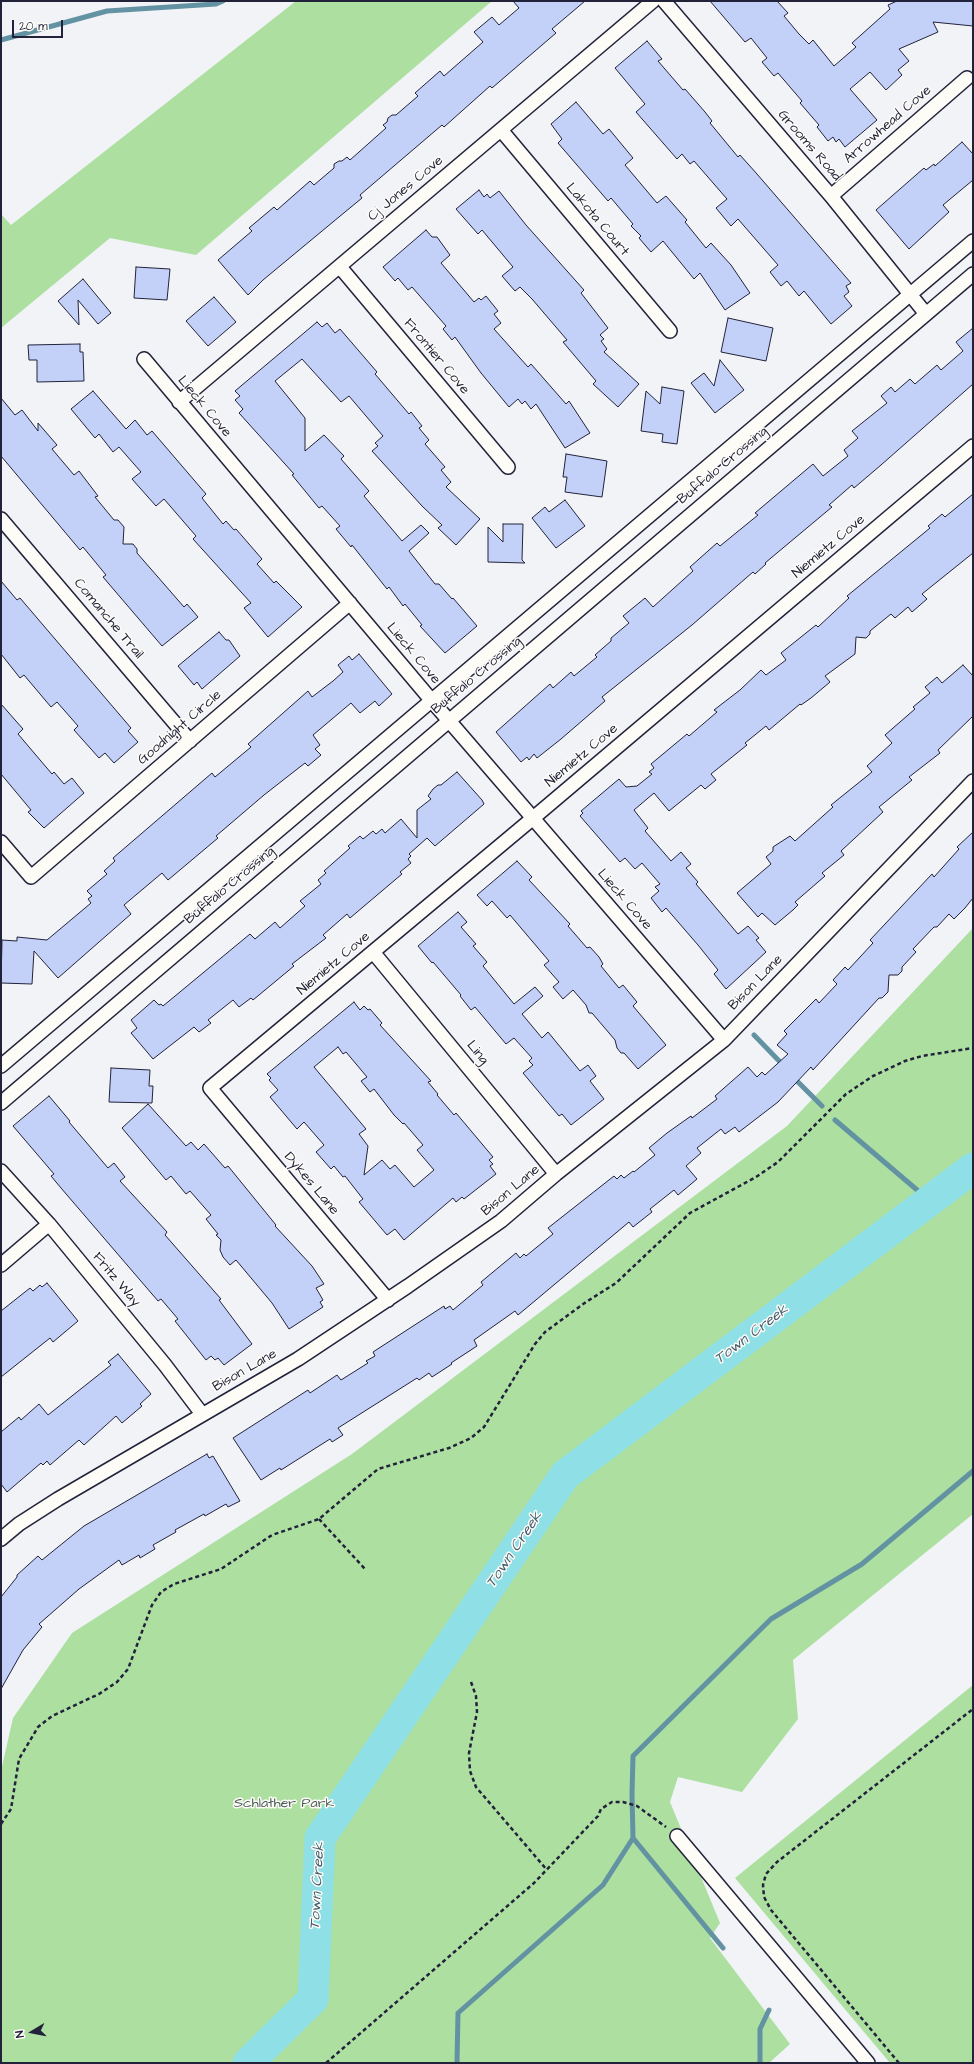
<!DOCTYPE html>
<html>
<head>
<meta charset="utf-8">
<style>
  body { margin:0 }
  #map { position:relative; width:974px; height:2064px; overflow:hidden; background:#f1f3f7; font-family:"Architects Daughter",sans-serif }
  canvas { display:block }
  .frame { position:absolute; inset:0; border:2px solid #22223b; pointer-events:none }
  .north { position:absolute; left:12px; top:2012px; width:40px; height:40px; -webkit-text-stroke:3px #fdfcf7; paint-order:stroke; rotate:260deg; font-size:11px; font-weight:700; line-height:16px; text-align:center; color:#22223b }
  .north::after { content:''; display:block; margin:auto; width:14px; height:18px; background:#22223b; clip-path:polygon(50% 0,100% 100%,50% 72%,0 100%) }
  .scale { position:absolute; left:12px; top:20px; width:51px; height:18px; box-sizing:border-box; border:2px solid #22223b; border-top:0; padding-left:5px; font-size:12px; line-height:14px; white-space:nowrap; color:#22223b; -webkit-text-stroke:3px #fdfcf7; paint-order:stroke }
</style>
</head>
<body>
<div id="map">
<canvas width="974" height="2064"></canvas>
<div class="frame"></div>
<div class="north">N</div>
<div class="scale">20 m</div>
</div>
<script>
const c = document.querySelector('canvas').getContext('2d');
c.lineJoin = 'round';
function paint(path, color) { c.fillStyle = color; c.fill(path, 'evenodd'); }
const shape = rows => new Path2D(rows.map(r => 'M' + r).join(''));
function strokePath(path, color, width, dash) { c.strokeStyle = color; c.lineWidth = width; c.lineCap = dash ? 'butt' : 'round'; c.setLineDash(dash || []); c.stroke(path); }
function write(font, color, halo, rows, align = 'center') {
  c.font = font + ' "Architects Daughter",sans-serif'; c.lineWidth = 3; c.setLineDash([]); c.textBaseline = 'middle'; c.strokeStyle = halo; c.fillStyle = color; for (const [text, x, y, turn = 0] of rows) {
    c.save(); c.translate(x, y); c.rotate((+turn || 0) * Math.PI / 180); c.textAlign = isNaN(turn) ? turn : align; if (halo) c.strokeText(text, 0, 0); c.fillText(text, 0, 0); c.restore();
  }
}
paint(shape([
  [296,1,492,1,196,255,110,238,1,328,1,214,11,225],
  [973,928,973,1514,793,1660,798,1719,742,1792,678,1777,670,1802,720,1923,710,1938,790,2044,769,2063,1,2063,1,1771,13,1718,72,1633,352,1454,787,1126],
  [973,1685,973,2063,890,2063,735,1878]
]), '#acdfa0');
strokePath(shape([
  [1,40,107,11,216,4,223,1],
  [754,1035,784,1066],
  [793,1077,822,1106],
  [835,1120,930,1201],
  [633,1838,723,1948],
  [457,2063,458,2013,603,1885,633,1838,632,1794,633,1756,771,1619,862,1564,973,1471],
  [760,2063,760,2029,769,2010]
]), '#6393a2', 5);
strokePath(shape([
  [248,2063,313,1999,320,1838,565,1475,973,1168]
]), '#8edfe6', 31);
const building = shape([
  [513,1,585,1,552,29,556,33,492,88,490,86,444,127,442,125,360,195,362,198,345,212,263,280,248,295,218,260,252,231,249,228,274,207,277,210,310,181,314,185,334,168,334,164,339,161,342,161,347,157,350,160,386,128,383,125,387,122,388,118,392,115,396,115,418,96,415,93,440,71,444,76,483,42,474,32,492,17,499,25,519,8,513,1],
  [710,1,777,1,788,13,784,16,799,34,809,44,813,40,834,66,856,47,852,43,890,9,888,5,897,1,973,1,973,26,933,22,938,32,899,49,909,61,898,70,902,75,886,90,870,72,850,89,877,120,845,147,839,139,836,142,833,137,828,141,817,127,819,125,800,103,802,101,778,73,774,76,762,62,767,58,751,38,745,42,710,1],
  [647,41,662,59,658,61,683,90,685,89,705,112,712,121,710,123,738,157,740,155,757,174,851,283,846,286,849,292,844,296,852,306,831,324,804,291,799,296,787,281,781,286,770,272,778,265,738,219,731,226,716,208,727,199,694,161,690,164,682,154,677,159,636,112,645,104,615,68,647,41],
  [576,102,603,134,609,129,633,158,625,165,657,203,666,196,687,220,685,222,706,248,711,243,731,265,750,293,725,310,700,273,694,279,663,241,651,252,639,238,641,236,631,226,633,224,611,198,608,201,558,143,562,139,551,124,576,102],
  [962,142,973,154,973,180,943,205,949,212,909,249,876,210,924,168,926,170,934,164,935,166,962,142],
  [479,190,484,197,487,194,490,198,499,191,526,225,584,290,581,293,608,328,600,335,604,339,601,341,607,349,604,352,639,384,618,407,593,384,596,381,563,342,567,340,532,299,520,287,515,291,502,276,513,267,482,230,478,234,456,209,479,190],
  [426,230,432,237,437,237,450,255,441,263,474,302,479,298,481,300,486,296,498,311,494,314,501,323,494,329,528,367,531,364,566,404,569,401,590,433,565,448,536,404,531,409,525,401,522,404,518,399,509,407,481,373,455,337,452,340,443,329,446,326,412,287,408,290,398,278,395,281,383,267,426,230],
  [136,267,170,269,167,300,134,298,136,267],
  [83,279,111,313,98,324,78,300,79,325,58,301,83,279],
  [214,297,236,322,208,346,186,321,214,297],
  [728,318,773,328,766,361,721,352,728,318],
  [317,322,322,327,327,323,335,333,340,329,377,372,375,374,409,414,411,412,422,426,419,428,429,440,425,444,445,467,441,470,451,482,446,487,480,519,456,545,438,528,442,525,422,506,372,451,378,446,375,443,383,436,349,396,341,402,302,359,275,381,305,418,305,451,324,435,344,456,341,459,369,491,364,496,402,541,421,525,429,533,409,551,435,584,439,584,452,599,453,598,477,626,445,653,420,626,422,625,405,604,403,606,389,587,387,589,352,545,351,547,336,529,340,526,322,506,319,508,292,475,294,474,239,413,243,409,235,400,240,396,235,391,317,322],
  [973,328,973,384,881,465,854,488,852,485,829,505,832,507,765,563,766,564,755,574,753,572,692,625,602,697,605,701,561,739,537,758,534,754,529,760,527,757,521,762,496,732,550,684,553,688,571,672,574,676,597,657,595,655,611,641,611,638,629,623,623,616,645,598,653,607,693,571,690,567,717,543,720,546,758,515,755,513,813,464,823,476,848,456,844,450,858,438,852,431,887,403,881,396,891,387,895,392,910,379,915,384,937,365,941,370,963,351,956,342,973,328],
  [80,344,80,352,83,352,84,381,37,382,37,360,29,360,28,345,80,344],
  [720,360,744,390,715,413,691,383,704,373,714,386,720,360],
  [662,387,684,391,677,444,662,442,663,434,641,431,646,391,660,404,662,387],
  [93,391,126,429,135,420,147,435,152,431,206,494,202,498,223,524,226,521,234,530,236,529,262,559,257,564,274,583,276,581,302,607,268,637,244,608,251,603,193,539,196,536,164,499,156,506,132,479,141,472,119,447,113,452,99,434,95,438,71,409,93,391],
  [1,398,15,415,22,410,38,431,38,423,57,445,52,449,74,475,79,471,98,496,95,497,114,520,118,520,124,527,123,544,133,544,137,549,137,553,184,607,187,604,198,617,162,646,103,577,106,575,83,547,80,550,1,456,1,398],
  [566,454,607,461,602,497,565,492,567,477,563,477,566,454],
  [973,494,973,553,922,594,927,599,912,612,908,607,895,618,891,614,870,631,870,634,866,638,856,637,855,654,825,676,830,682,811,698,801,705,800,704,769,730,766,726,745,743,747,745,711,774,716,780,705,789,701,785,669,811,654,793,634,810,648,828,645,831,671,861,681,852,691,864,686,868,698,882,696,884,738,934,748,926,759,938,756,940,766,952,726,989,714,974,718,970,698,945,666,908,662,912,651,898,659,891,655,887,660,884,642,863,635,869,625,858,620,862,580,816,583,813,581,811,619,779,626,787,637,786,652,774,649,772,654,768,651,764,687,734,689,736,717,712,714,710,740,690,761,670,766,675,786,660,781,653,816,625,818,627,849,598,847,596,930,528,928,526,942,514,945,517,973,494],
  [565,500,585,526,556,548,532,518,545,507,549,512,565,500],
  [503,524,523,524,522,560,525,563,488,562,488,527,503,542,503,524],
  [1,581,17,600,20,598,131,728,128,731,138,742,114,763,105,753,99,758,74,730,78,726,57,702,51,707,24,675,20,678,1,654,1,581],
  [219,632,226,640,229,640,240,656,202,689,197,682,194,685,178,666,219,632],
  [359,654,392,694,379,706,375,701,360,713,351,703,313,735,320,745,315,749,321,755,308,766,305,763,264,795,216,836,218,838,168,880,162,873,124,905,131,914,58,978,34,951,32,984,1,983,2,940,17,941,17,937,47,940,91,903,88,899,92,896,87,891,107,874,104,871,115,861,113,858,212,773,215,777,251,747,248,744,308,691,312,697,333,681,343,672,338,665,349,656,352,660,359,654],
  [963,665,973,676,973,716,938,750,940,753,909,777,912,780,879,807,883,812,841,851,844,855,822,873,825,876,795,902,798,905,793,910,775,925,762,913,758,917,737,893,771,864,766,857,773,851,773,847,790,836,795,841,833,807,831,805,872,772,867,766,892,743,885,735,915,709,913,707,930,693,925,687,937,677,942,683,963,665],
  [1,704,23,729,18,734,52,774,54,772,64,784,72,778,84,793,44,828,28,812,31,810,1,774,1,704],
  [457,772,482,800,484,804,435,846,427,838,409,854,411,856,408,859,411,863,400,872,402,874,350,918,347,914,323,935,326,938,292,964,294,966,253,1000,251,998,239,1007,233,1000,208,1020,211,1023,199,1032,194,1027,153,1059,131,1033,137,1028,131,1020,154,1000,159,1005,161,1004,163,1006,250,934,255,939,275,922,280,928,305,906,300,901,321,884,318,880,326,873,324,871,350,848,348,846,360,836,363,839,373,831,376,834,382,829,385,833,401,819,417,838,417,810,431,799,428,796,433,789,438,785,441,785,457,772],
  [973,832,973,898,965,908,954,919,949,914,937,927,934,927,913,949,916,952,902,967,902,971,898,975,889,975,888,992,882,998,879,998,813,1070,811,1067,778,1102,739,1132,735,1127,725,1134,721,1129,697,1148,701,1153,686,1166,697,1179,678,1195,674,1190,650,1209,652,1212,633,1227,629,1222,518,1315,515,1311,474,1340,477,1346,451,1363,452,1364,432,1377,429,1373,419,1380,417,1378,338,1428,343,1435,332,1442,330,1439,281,1470,280,1468,261,1480,233,1438,308,1390,310,1393,337,1375,341,1380,368,1363,366,1361,375,1356,373,1352,444,1306,445,1309,450,1306,453,1310,483,1285,481,1282,516,1253,520,1258,524,1254,526,1256,553,1234,548,1228,614,1176,617,1179,621,1175,624,1178,633,1171,634,1172,655,1155,649,1148,667,1133,691,1116,692,1118,717,1099,715,1096,748,1067,757,1077,762,1072,765,1075,788,1054,777,1045,787,1034,784,1031,816,999,819,1003,837,984,833,980,845,967,848,970,873,943,870,940,932,874,934,877,959,849,957,847,973,832],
  [517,861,532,877,529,880,570,924,568,926,587,948,590,947,599,957,603,964,601,966,619,988,623,985,637,1002,633,1006,666,1045,638,1069,624,1053,621,1053,617,1048,615,1040,592,1013,589,1013,586,1005,573,990,563,999,553,987,559,982,544,965,549,961,510,915,507,918,492,901,487,906,477,895,517,861],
  [458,912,467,922,461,927,476,944,473,946,487,962,483,966,514,1004,535,987,543,996,522,1014,542,1038,548,1032,580,1071,588,1065,596,1076,590,1081,604,1099,571,1125,562,1114,559,1116,523,1073,533,1065,529,1061,532,1058,514,1038,506,1044,475,1007,471,1010,460,996,461,995,433,962,432,963,418,946,458,912],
  [354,1002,360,1010,364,1006,368,1010,370,1009,382,1023,380,1025,431,1081,428,1082,438,1094,437,1095,454,1115,456,1113,493,1157,489,1160,493,1164,490,1166,496,1174,464,1199,462,1197,456,1202,453,1198,404,1240,395,1229,387,1235,359,1202,363,1199,345,1176,343,1177,334,1166,331,1169,316,1152,324,1145,304,1122,297,1129,270,1097,278,1090,269,1080,271,1078,267,1074,354,1002],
  [338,1047,343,1054,346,1052,367,1077,361,1081,370,1092,374,1089,394,1115,403,1124,404,1123,423,1145,417,1150,434,1170,414,1187,395,1165,390,1169,382,1160,364,1175,368,1146,359,1134,366,1129,314,1067,338,1047],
  [111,1068,150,1070,149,1086,153,1086,152,1103,109,1102,111,1068],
  [49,1096,70,1121,69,1122,108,1168,114,1163,125,1177,120,1181,167,1232,165,1235,221,1299,219,1300,252,1344,224,1365,218,1358,215,1360,211,1356,206,1360,175,1321,178,1319,161,1299,158,1301,61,1188,51,1176,54,1174,13,1126,49,1096],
  [148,1104,186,1146,191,1142,198,1150,204,1144,225,1168,228,1166,276,1225,275,1226,312,1266,324,1284,316,1288,323,1300,320,1302,323,1307,289,1329,272,1303,236,1260,230,1265,223,1257,220,1250,221,1240,216,1235,218,1234,206,1219,211,1215,190,1191,186,1194,171,1176,166,1180,122,1128,148,1104],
  [47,1283,78,1321,53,1342,50,1338,1,1377,1,1311,30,1288,33,1291,40,1285,42,1287,47,1283],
  [118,1354,151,1394,140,1404,142,1406,122,1423,116,1416,84,1445,79,1440,50,1465,47,1461,43,1465,41,1463,7,1492,1,1484,1,1432,19,1417,21,1420,39,1404,48,1415,111,1365,108,1362,118,1354],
  [207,1454,209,1458,213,1456,240,1501,228,1507,226,1504,205,1516,204,1514,175,1530,176,1532,153,1545,155,1549,140,1558,139,1555,122,1565,119,1560,79,1589,39,1624,42,1627,23,1650,1,1689,1,1597,17,1577,17,1575,38,1556,42,1560,84,1526,207,1454]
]);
paint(building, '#c3d1f8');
strokePath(building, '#22223b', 1);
const minor = shape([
  [664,1,831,196,926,314],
  [501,130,670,331],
  [831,196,967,78],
  [340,267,508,467],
  [144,359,432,701,724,1040],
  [179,402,653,1],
  [1,519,190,741],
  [1,842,31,877,350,603],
  [373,952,556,1174],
  [1,1066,973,241],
  [1,1103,973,274],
  [1,1171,49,1224,165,1365,202,1414],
  [1,1265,49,1224],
  [388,1300,210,1088,532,819,973,446],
  [1,1539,19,1524,58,1499,298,1359,408,1286,501,1221,556,1174,724,1040,973,781],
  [677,1836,868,2063]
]);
strokePath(minor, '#22223b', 16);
strokePath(shape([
  [319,1519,365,1569],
  [471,1682,476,1696,477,1712,469,1753,470,1771,476,1787,547,1870],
  [1,1824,11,1809,19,1759,38,1727,52,1716,99,1694,117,1682,128,1669,152,1605,161,1592,174,1584,221,1569,272,1535,319,1519,378,1469,449,1448,471,1438,484,1427,535,1344,545,1332,586,1302,616,1283,690,1213,756,1177,778,1162,846,1094,873,1076,905,1061,922,1056,973,1048],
  [326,2063,534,1883,598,1816,601,1809,612,1802,623,1802,637,1806,666,1827],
  [899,2063,771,1910,764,1897,763,1885,766,1874,777,1862,973,1709]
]), '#22223b', 2.5, [4, 3]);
strokePath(minor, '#fdfcf7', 13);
write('14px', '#22223b', '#fdfcf7', [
  ["Arrowhead Cove",888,125,-41],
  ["Grooms Road",809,146,49],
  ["Cj Jones Cove",406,189,-40],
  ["Lakota Court",597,220,50],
  ["Frontier Cove",436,357,50],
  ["Lieck Cove",204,407,50],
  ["Buffalo Crossing",723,466,-40],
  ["Niemietz Cove",829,547,-40],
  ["Comanche Trail",108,619,50],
  ["Lieck Cove",413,654,50],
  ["Buffalo Crossing",477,676,-40],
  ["Goodnight Circle",180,728,-41],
  ["Niemietz Cove",582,756,-40],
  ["Buffalo Crossing",230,886,-40],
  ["Lieck Cove",624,900,49],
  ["Niemietz Cove",334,964,-40],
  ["Bison Lane",756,983,-46],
  ["Ling",477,1053,50],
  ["Dykes Lane",311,1184,50],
  ["Bison Lane",511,1191,-40],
  ["Fritz Way",116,1280,50],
  ["Bison Lane",245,1371,-30]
]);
write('14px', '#4b5b59', '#fdfcf7', [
  ["Schlather Park",284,1804]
]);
write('italic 15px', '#425b6e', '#fdfcf7', [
  ["Town Creek",752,1335,-37],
  ["Town Creek",515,1550,-56],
  ["Town Creek",318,1886,-87]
]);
</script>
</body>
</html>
